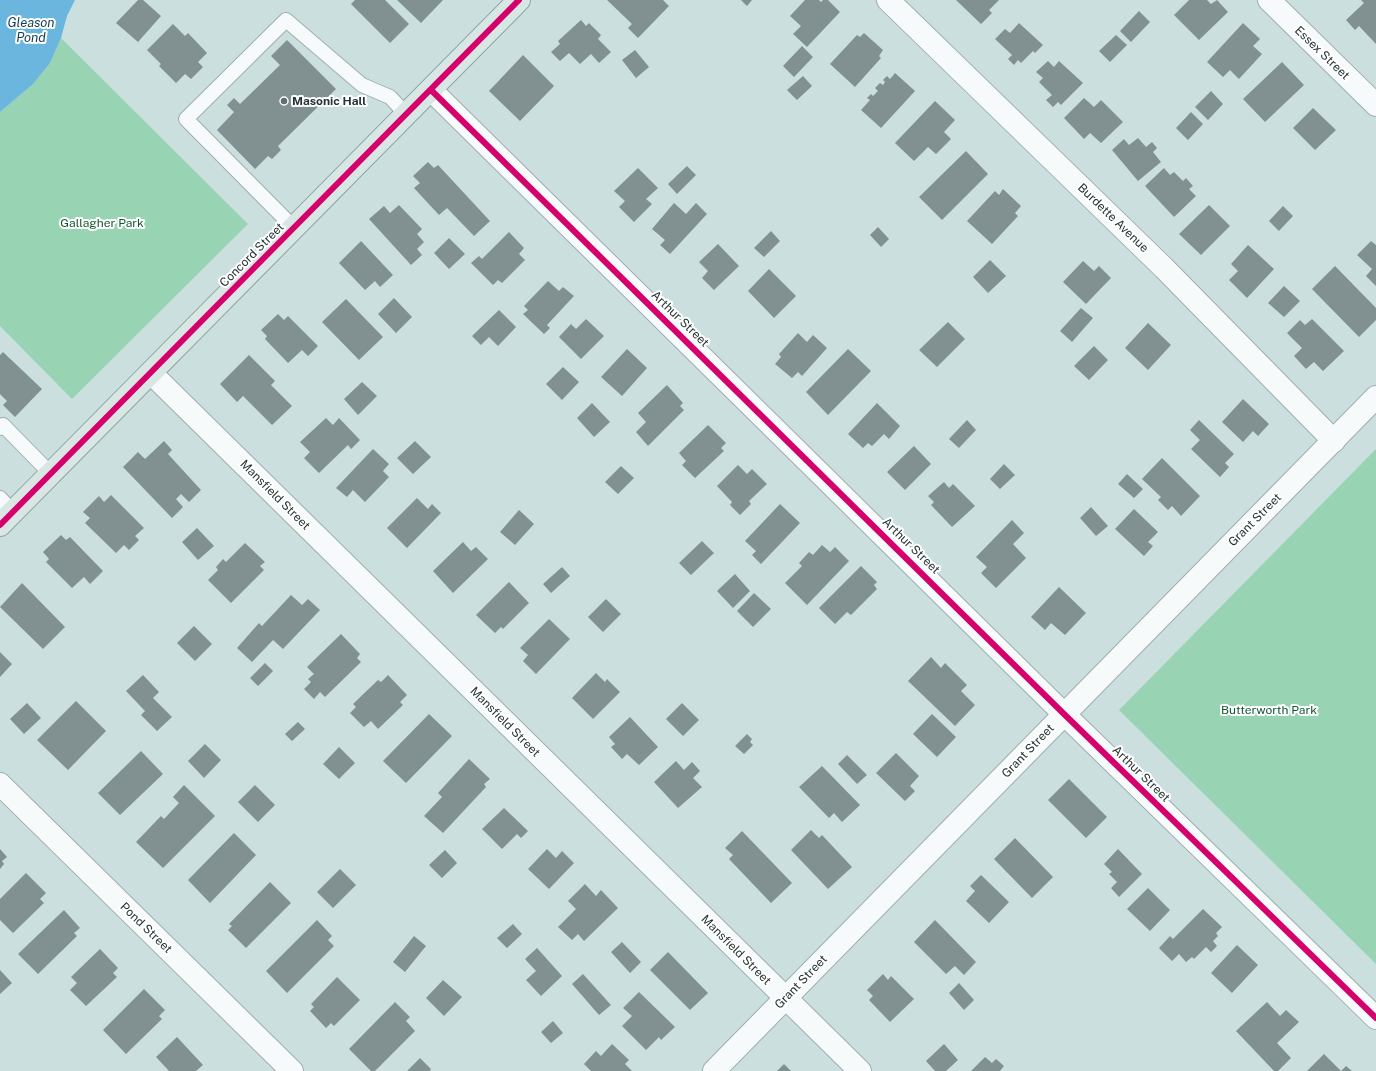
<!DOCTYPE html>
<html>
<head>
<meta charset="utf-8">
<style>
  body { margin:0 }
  canvas { display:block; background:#cbdfdf }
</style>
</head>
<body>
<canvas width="1376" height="1071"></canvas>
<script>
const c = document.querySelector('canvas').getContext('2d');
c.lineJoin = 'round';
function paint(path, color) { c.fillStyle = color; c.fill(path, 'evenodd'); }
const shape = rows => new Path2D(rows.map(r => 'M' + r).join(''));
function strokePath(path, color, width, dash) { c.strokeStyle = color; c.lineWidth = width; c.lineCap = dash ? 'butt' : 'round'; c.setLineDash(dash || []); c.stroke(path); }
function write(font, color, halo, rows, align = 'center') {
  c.font = font + ' "Public Sans",sans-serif'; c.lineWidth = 4; c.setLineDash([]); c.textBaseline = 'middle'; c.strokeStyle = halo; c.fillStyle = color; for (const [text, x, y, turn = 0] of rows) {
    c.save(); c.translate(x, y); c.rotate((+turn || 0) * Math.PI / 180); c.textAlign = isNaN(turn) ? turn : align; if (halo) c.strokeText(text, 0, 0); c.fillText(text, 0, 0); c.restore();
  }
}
paint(shape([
  [61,38,248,224,72,399,0,326,0,112,33,84,50,63],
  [1376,449,1376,964,1119,710]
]), '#98d4b3');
paint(shape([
  [0,0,75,0,67,16,61,38,50,63,33,84,0,112]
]), '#6ab6de');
paint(shape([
  [138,0,143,0,161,16,138,42,116,23],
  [355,0,385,0,409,24,390,43,351,4],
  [397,0,443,0,421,23],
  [607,0,663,0,669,6,638,38,628,28,632,24],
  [741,0,752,0,747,6],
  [805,0,819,0,821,2,823,0,828,0,840,12,807,47,793,34,801,26,790,16],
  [956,0,999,0,989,10,992,13,981,24],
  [1189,0,1207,0,1211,4,1217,0,1228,12,1199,40,1174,15],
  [1361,0,1376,0,1376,44,1359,26,1355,30,1346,20,1364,3],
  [1139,11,1150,22,1131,42,1120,31],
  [581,20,586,26,589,23,601,35,598,39,611,52,599,63,591,54,580,64,569,53,560,61,551,52,560,44,558,41],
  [1019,23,1043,45,1035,53,1033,51,1021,63,1018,60,1014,65,1008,59,1012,55,995,39,1005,29,1010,33],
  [1243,23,1260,39,1253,46,1262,54,1239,79,1230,70,1223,77,1207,62],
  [173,24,185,36,188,33,207,53,198,62,203,67,191,79,185,74,176,83,159,66,161,64,147,50],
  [864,33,883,50,879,56,881,58,855,87,830,64,857,35,860,37],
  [1116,35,1127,45,1110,62,1099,51],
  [287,40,336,89,278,146,281,150,272,159,268,156,255,169,217,130,234,112,227,105,234,98,240,104,280,65,271,56],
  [802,46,813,57,794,77,783,66],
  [635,50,649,67,636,78,622,60],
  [523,55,554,86,520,121,489,91],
  [1048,61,1054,67,1059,61,1083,83,1061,105,1058,102,1053,107,1046,100,1052,95,1039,82,1043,78,1036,72],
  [1282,62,1304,85,1265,122,1243,99],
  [895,73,915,91,881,128,861,110,870,100,867,98,871,94,873,96,878,91,875,88,880,83,883,85,885,82,883,80,887,76,890,79],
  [803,76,812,86,797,100,787,90],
  [1211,91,1223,104,1208,120,1195,107],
  [1084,98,1094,107,1101,100,1123,122,1101,143,1090,133,1084,139,1064,118],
  [935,101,955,120,944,132,951,139,936,154,928,147,914,161,895,143],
  [1313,108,1336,130,1315,150,1293,128],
  [1191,112,1203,124,1188,140,1176,128],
  [1138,138,1146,147,1152,142,1157,148,1153,152,1161,162,1138,181,1112,150,1124,139,1129,145],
  [966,151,988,174,942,220,919,197],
  [428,162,434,168,438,165,490,221,474,236,447,208,439,215,414,188,420,183,413,176],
  [687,166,696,175,677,194,668,184],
  [638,168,658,188,646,199,652,204,634,222,619,207,625,201,614,191],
  [1164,168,1170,175,1174,172,1183,181,1186,178,1193,186,1189,189,1196,196,1174,217,1145,186],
  [1003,189,1021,206,1015,213,1018,216,992,244,967,221,995,191,999,195],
  [674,203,686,214,696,203,707,214,670,254,660,245,665,240,652,229],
  [399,205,422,229,417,234,424,242,417,249,422,255,411,265,369,219,384,206,390,213],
  [1209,205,1230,226,1201,255,1179,234],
  [1283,206,1293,216,1279,231,1269,221],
  [878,227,889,239,881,247,870,235],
  [771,231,780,241,764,257,754,248],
  [509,232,524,248,519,254,525,260,502,283,498,280,493,285,471,263,479,256,482,259],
  [449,238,465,254,449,269,434,253],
  [361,241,393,275,380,287,375,281,365,290,339,263],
  [1371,241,1376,245,1376,286,1366,276,1372,269,1357,255],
  [718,244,739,266,714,290,702,278,708,271,699,262],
  [1248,245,1274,269,1247,298,1229,280,1238,271,1231,264],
  [990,260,1006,276,988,293,973,277],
  [1083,261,1094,271,1099,266,1111,278,1086,304,1063,282],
  [1335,266,1376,308,1376,320,1359,337,1312,289],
  [769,269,796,296,774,318,748,291],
  [548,281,559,291,563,287,574,296,547,325,550,328,544,334,523,314,528,310,524,306],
  [1284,286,1300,301,1284,317,1268,303],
  [394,298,412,317,396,333,378,314],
  [346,299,383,337,359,360,322,322],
  [1081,308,1093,318,1072,342,1060,331],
  [499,310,516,327,498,346,489,337,481,345,472,336],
  [278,314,284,320,288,316,318,346,308,356,302,350,288,363,265,339,267,336,261,330],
  [586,319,604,336,581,359,559,337,571,324,576,329],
  [1312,319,1344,351,1323,371,1314,362,1306,369,1294,356,1302,348,1287,333,1300,320,1305,325],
  [948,322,965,339,937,367,919,350],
  [1148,323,1171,345,1148,370,1125,348],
  [798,333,807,342,813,335,827,348,802,376,798,372,792,378,775,364,781,357,779,354],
  [1094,346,1108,360,1089,380,1074,366],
  [627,349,647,368,622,396,601,377],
  [848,349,871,371,828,415,806,392],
  [3,352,42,389,15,417,3,405,7,401,0,394,0,355],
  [249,355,275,381,271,385,292,406,272,425,243,396,237,402,220,384],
  [563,367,579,382,562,400,546,384],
  [362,382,377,396,358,415,344,399],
  [667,385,683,403,680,406,684,410,648,446,636,432,646,422,638,413],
  [1243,399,1269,424,1258,436,1253,431,1243,442,1222,422],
  [592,403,610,422,594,437,577,418],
  [877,403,900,426,889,439,884,434,872,446,868,443,863,448,848,434],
  [326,418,333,425,339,418,360,440,351,449,348,445,319,473,304,458,310,452,300,442],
  [967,420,976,430,959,448,949,439],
  [1199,420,1234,454,1225,463,1229,467,1220,477,1191,449,1200,440,1190,430],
  [708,425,726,443,721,448,724,451,695,478,682,465,686,461,679,453],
  [164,441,172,450,168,454,201,490,189,502,181,494,176,499,183,507,172,518,123,467,138,452,145,459],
  [415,441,431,457,413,474,397,458],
  [914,446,931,464,905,490,887,472],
  [373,449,389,464,383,471,389,477,365,502,353,490,347,497,336,488],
  [1162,458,1200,496,1181,516,1172,506,1168,510,1158,500,1161,497,1142,479],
  [1004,464,1015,475,1000,489,990,479],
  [738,465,747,474,752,469,767,484,749,501,751,504,740,515,730,505,732,502,717,486],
  [621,466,634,478,618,494,605,482],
  [1127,474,1143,489,1134,498,1118,484],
  [944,482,949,488,953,484,975,506,952,527,931,505,934,502,928,496],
  [111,495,144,528,135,536,139,540,129,550,124,545,116,553,85,523,90,518,83,512,99,496,104,502],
  [417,498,428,509,432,504,441,513,407,548,387,528],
  [780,504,800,523,761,564,752,555,756,551,745,541],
  [1091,507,1108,526,1096,536,1080,518],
  [1134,509,1158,532,1148,542,1153,546,1144,556,1115,529],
  [519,510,534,524,515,545,500,532],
  [1012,520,1024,533,1013,544,1026,558,996,588,981,573,987,567,976,557],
  [197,528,214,546,198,560,182,542],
  [61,535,66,540,70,537,103,571,90,584,84,577,72,588,46,562,49,559,43,552],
  [702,541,714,553,691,575,679,563],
  [463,542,471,551,476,547,488,559,453,593,433,571],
  [245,543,265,562,260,566,264,570,231,603,208,580,218,570,216,567,223,559,226,562],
  [822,545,830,552,835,547,849,561,807,605,785,583,802,566,799,563,809,552,813,555],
  [861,566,877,582,874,585,877,589,851,615,847,612,835,624,819,608],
  [562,567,570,576,551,593,543,584],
  [735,574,750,591,733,608,717,591],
  [509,582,529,603,503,629,501,627,495,633,476,615],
  [22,583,65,627,43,649,0,607],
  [1059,587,1086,613,1065,635,1051,623,1045,630,1031,617],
  [754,593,771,609,753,627,737,611],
  [291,595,302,605,308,599,320,610,283,649,273,640,252,662,237,648,259,623,262,626],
  [606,599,621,614,603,632,588,617],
  [549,619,570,639,536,674,523,661,528,655,520,648],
  [194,626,212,644,195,661,177,643],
  [341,634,360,654,357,658,361,662,325,697,320,692,314,699,304,689,311,682,308,679,314,674,307,667],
  [0,652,12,664,0,677],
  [931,657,941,668,945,663,967,685,961,691,975,705,955,726,908,681],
  [265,663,273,671,258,686,250,678],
  [596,673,605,682,607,679,620,692,593,719,572,698],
  [143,675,159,692,153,698,172,717,157,731,141,715,145,711,126,691],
  [388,675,407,695,400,702,403,705,378,729,371,721,364,727,350,713,356,707,353,704,378,680,381,682],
  [76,701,106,731,68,770,37,740],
  [27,703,41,718,24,734,10,719],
  [682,703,699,720,683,736,666,719],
  [429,714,452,736,406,783,383,761],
  [932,714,956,737,937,757,913,734],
  [630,717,658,747,639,765,627,754,622,759,611,747,615,744,609,737],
  [298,722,305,729,292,741,285,734],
  [747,734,752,739,750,742,753,745,744,754,735,746],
  [205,744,221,760,204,778,188,761],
  [339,747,355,763,339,779,323,764],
  [141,751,163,774,120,815,98,793],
  [896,753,919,776,910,786,915,791,905,801,876,773],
  [847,755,867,775,857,784,838,764],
  [469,759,490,779,484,784,486,787,443,833,424,816,442,797,438,793],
  [676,761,684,770,692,762,700,771,693,778,702,787,678,808,654,782],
  [822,766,860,805,842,822,834,813,829,818,799,787],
  [1069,779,1107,817,1086,838,1048,800],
  [184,785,215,816,163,868,136,842,161,816,164,819,179,803,173,797],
  [255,785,275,805,258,822,238,802],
  [504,808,528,831,521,838,517,834,502,849,482,829],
  [811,830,819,838,822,835,852,867,828,889,791,850],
  [742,831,792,883,771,903,729,859,733,855,725,848],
  [234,833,256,855,210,903,188,880],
  [1015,838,1053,877,1032,898,994,859],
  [0,849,7,857,2,861,4,864,0,869],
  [547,849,556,858,562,851,574,863,549,889,528,869],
  [1118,849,1142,874,1119,897,1111,888,1117,882,1109,874,1112,872,1104,864],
  [445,850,457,863,442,878,429,865],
  [340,869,356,885,333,908,317,892],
  [26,873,46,893,40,899,44,903,13,933,0,920,0,899],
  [981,875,1009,902,989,923,966,901,975,891,970,886],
  [270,882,291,903,246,948,228,930,232,926,229,924],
  [585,884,596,896,601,890,618,908,584,941,578,934,572,940,558,927,576,909,568,901],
  [1148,888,1170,910,1150,931,1127,909],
  [1203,909,1222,927,1216,933,1218,936,1213,941,1217,946,1211,952,1206,947,1194,959,1192,957,1186,962,1179,954,1172,961,1159,948,1170,936,1173,939],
  [64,910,80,928,74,933,77,936,38,974,18,954],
  [317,920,332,936,328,940,334,946,287,993,266,971],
  [935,920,976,962,964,975,955,966,946,974,914,942],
  [513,924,522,934,507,948,497,938],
  [414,936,426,946,405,972,393,962],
  [622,942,641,962,630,973,611,952],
  [1237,945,1258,965,1232,993,1211,973],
  [537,948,562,976,541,996,526,980,536,971,525,959],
  [100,949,118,968,113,973,117,977,86,1006,70,990,77,983,71,977],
  [668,952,708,993,690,1010,650,970],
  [0,970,12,983,0,994],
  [583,974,611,1005,599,1015,572,984],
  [883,974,888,980,891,976,914,999,890,1022,869,1000,873,996,867,990],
  [337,977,360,1000,334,1026,331,1023,326,1028,310,1011,314,1007,311,1004],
  [443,980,462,997,444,1016,426,998],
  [959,983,974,1000,964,1010,949,993],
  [144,989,165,1010,159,1016,162,1019,126,1054,103,1030],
  [639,992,675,1027,661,1040,659,1037,646,1050,622,1026,632,1016,623,1008],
  [395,1002,410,1017,406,1021,415,1031,375,1071,371,1071,349,1049],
  [1267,1002,1280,1016,1286,1010,1299,1022,1277,1043,1291,1058,1278,1071,1274,1071,1236,1031],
  [553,1021,563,1033,551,1043,541,1032],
  [177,1037,203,1065,196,1071,169,1071,156,1057],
  [612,1044,629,1060,625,1064,632,1071,591,1071,584,1064,596,1051,601,1056],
  [944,1044,958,1060,946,1071,935,1071,926,1061],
  [1324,1054,1341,1071,1346,1066,1352,1071,1307,1071],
  [985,1057,992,1063,996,1059,1004,1066,1000,1071,971,1071],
  [420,1058,431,1069,430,1071,407,1071],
  [784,1064,791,1071,777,1071]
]), '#819091');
const service = shape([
  [294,228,186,119,286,20,362,85,390,97,406,114],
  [0,428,3,425,51,474],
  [0,498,13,512]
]);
const minor = shape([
  [888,0,1164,268,1334,441],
  [1269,0,1376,105],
  [431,90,1064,714,1376,1018],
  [151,373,860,1071],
  [0,784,292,1071]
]);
const tertiary = shape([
  [714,1071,1376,397]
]);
const primary = shape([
  [0,525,519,0]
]);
strokePath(service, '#9eaeae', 16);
strokePath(minor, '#9eaeae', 24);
strokePath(tertiary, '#9eaeae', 24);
strokePath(primary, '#8ba6a2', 24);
strokePath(service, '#f7fafa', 14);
strokePath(minor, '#f7fafa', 22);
strokePath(tertiary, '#f7fafa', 22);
strokePath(primary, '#d9e7e4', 22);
strokePath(shape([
  [431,90,1064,714,1376,1018],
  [0,525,519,0]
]), '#d6006c', 6);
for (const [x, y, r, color] of [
  [284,101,4,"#5f6f6f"]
]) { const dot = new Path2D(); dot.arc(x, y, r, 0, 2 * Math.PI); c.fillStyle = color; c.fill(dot); strokePath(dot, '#fff', 1.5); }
write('12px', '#253333', '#fff', [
  ["Essex Street",1322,53,44],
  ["Burdette Avenue",1113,218,44],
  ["Concord Street",252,255,-45],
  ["Arthur Street",680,319,44],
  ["Mansfield Street",275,495,45],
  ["Grant Street",1255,520,-45],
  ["Arthur Street",911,546,44],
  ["Mansfield Street",505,722,45],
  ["Grant Street",1028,751,-46],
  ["Arthur Street",1141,774,44],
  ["Pond Street",146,928,44],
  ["Mansfield Street",736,950,45],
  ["Grant Street",801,982,-46]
]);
write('bold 12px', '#253333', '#fff', [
  ["Masonic Hall",292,101]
], 'left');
write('12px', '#125630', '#fff', [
  ["Gallagher Park",102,223],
  ["Butterworth Park",1269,710]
]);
write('italic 13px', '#133d55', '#fff', [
  ["Gleason",31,23],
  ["Pond",31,38]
]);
</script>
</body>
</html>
